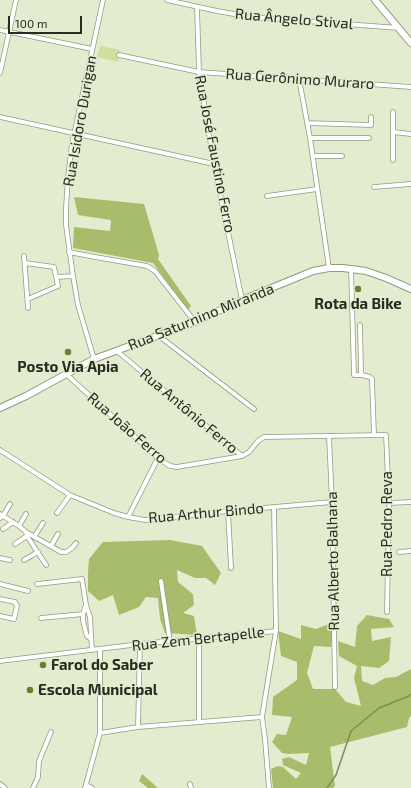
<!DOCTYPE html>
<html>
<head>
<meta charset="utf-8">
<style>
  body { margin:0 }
  #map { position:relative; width:411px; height:788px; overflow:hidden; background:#e3ecce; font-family:"Exo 2",sans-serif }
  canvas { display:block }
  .scale { position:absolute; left:8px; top:16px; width:74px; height:18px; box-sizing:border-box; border:2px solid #282b20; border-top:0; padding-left:5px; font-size:12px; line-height:14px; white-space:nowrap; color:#282b20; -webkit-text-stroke:3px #e3ecce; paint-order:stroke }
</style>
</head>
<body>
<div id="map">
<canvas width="411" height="788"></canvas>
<div class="scale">100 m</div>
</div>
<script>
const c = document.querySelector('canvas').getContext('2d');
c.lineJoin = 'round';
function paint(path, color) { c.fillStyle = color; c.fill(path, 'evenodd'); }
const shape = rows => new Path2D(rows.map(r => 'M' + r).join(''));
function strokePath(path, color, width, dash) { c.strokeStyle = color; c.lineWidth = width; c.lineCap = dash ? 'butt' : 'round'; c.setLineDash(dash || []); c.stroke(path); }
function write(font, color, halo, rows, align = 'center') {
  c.font = font + ' "Exo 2",sans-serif'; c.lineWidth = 3; c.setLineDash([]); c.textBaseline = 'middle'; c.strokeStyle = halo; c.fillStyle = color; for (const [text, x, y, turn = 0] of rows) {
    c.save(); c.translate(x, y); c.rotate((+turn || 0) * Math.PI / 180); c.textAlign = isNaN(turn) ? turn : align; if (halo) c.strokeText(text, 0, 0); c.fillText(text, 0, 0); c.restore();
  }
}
paint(shape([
  [100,46,120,50,118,62,97,57]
]), '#cee19c');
paint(shape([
  [74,197,144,204,159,255,158,259,191,306,188,310,153,263,73,248,74,227,110,231,111,220,78,215],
  [170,540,202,546,221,573,215,585,206,578,195,578,177,570,178,582,193,594,194,605,183,613,194,616,197,635,165,633,160,619,158,598,146,597,139,607,119,615,113,595,99,601,88,591,88,572,89,559,103,542],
  [367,615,389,619,394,627,371,629,372,641,391,637,389,661,379,668,361,666,362,681,373,685,385,678,396,677,411,669,411,716,409,718,407,727,330,747,335,786,333,788,273,788,271,769,278,766,283,767,296,779,301,773,283,765,282,759,289,757,306,765,309,753,288,754,282,753,272,742,277,734,286,735,292,717,272,715,273,697,297,680,297,662,281,656,278,631,301,639,301,625,316,629,334,622,331,647,314,646,307,673,313,689,335,689,346,702,361,706,354,678,357,666,339,656,338,641,355,647,357,626],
  [142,774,158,788,148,788,139,781]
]), '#a8bd6c');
strokePath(shape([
  [327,788,336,775,351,731,379,708,409,696,411,694]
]), '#7d8c50', 1.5);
const street = shape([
  [167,0,217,11,251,17,399,28],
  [197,7,199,72,214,164,242,300],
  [0,30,92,49],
  [119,55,199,72,411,87],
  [0,73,16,0],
  [299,79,310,138,329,268],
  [0,117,214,164],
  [307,123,371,125,371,117],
  [393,132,411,134],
  [310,138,369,138],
  [313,156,342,156],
  [393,160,393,112],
  [374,187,411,184],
  [267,196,317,189],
  [69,252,95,257,147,266,155,271,195,322],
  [24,256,28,308],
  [25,263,54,267,58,286,28,299],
  [351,268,354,375,362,375],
  [57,277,73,276],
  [360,325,361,372,362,375,370,377,372,379,374,435],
  [159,336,254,409],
  [117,351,242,456],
  [94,359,78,305,73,276,66,225,66,208,68,177,72,144,103,0],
  [66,374,158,458,170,466,177,467,242,456,249,452,258,441,264,437,386,435,389,503,387,612],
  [329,436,332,502,335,687],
  [0,450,70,495,114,513,128,517,145,520,228,511,332,502],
  [389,503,411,502],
  [228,511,231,568],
  [57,513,70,495],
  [0,514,3,516,10,504],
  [128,517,158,458],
  [0,518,3,516,19,526,26,532,61,552,66,552,72,548,76,543],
  [19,526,26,514],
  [3,529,13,522],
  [26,532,27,536,46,565],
  [34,537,43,523],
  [15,544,27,536],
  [51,546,58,534],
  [399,552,411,551],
  [0,558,10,560],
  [24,560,38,552],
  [161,581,170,642],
  [0,584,28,591],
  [37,584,82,579,86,605,90,617,92,650],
  [0,599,15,602,17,606,14,619,0,616],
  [86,605,83,614,83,620,86,633,87,636,91,639],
  [41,618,83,614],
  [0,661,140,644,276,631],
  [199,722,199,639],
  [138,727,140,644],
  [100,733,138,727,262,717],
  [0,784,5,788],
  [190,784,191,788],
  [86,785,92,788],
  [33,788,38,777,39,761,51,732],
  [85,788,100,733,100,649],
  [269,788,265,739,262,717,276,631,274,507]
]);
const secondary = shape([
  [375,0,411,43],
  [0,408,26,396,94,359,195,322,242,300,313,271,329,268,343,268,366,271,386,278,411,289]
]);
strokePath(street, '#929a7e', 5.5);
strokePath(secondary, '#929a7e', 8);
strokePath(street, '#fff', 4);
strokePath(secondary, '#fff', 6);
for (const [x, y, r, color] of [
  [358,289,4,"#6d7f2e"],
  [68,352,4,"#6d7f2e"],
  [43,665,4,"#6d7f2e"],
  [30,690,4,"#6d7f2e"]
]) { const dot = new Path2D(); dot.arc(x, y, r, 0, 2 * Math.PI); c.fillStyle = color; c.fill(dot); strokePath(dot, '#e3ecce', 1.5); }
write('15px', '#282b20', '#e3ecce', [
  ["Rua Ângelo Stival",294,19,5],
  ["Rua Gerônimo Muraro",300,79,4],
  ["Rua Isidoro Durigan",80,121,-80],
  ["Rua José Faustino Ferro",215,154,79],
  ["Rua Saturnino Miranda",201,317,-22],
  ["Rua Antônio Ferro",189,411,40],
  ["Rua João Ferro",127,428,41],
  ["Rua Arthur Bindo",206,513,-5],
  ["Rua Pedro Reva",387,524,-90],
  ["Rua Alberto Balhana",333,561,-91],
  ["Rua Zem Bertapelle",198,639,-6]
]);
write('bold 15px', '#282b20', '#e3ecce', [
  ["Rota da Bike",358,304],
  ["Posto Via Apia",68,367],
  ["Farol do Saber",51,665,"left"],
  ["Escola Municipal",38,690,"left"]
]);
</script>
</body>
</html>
